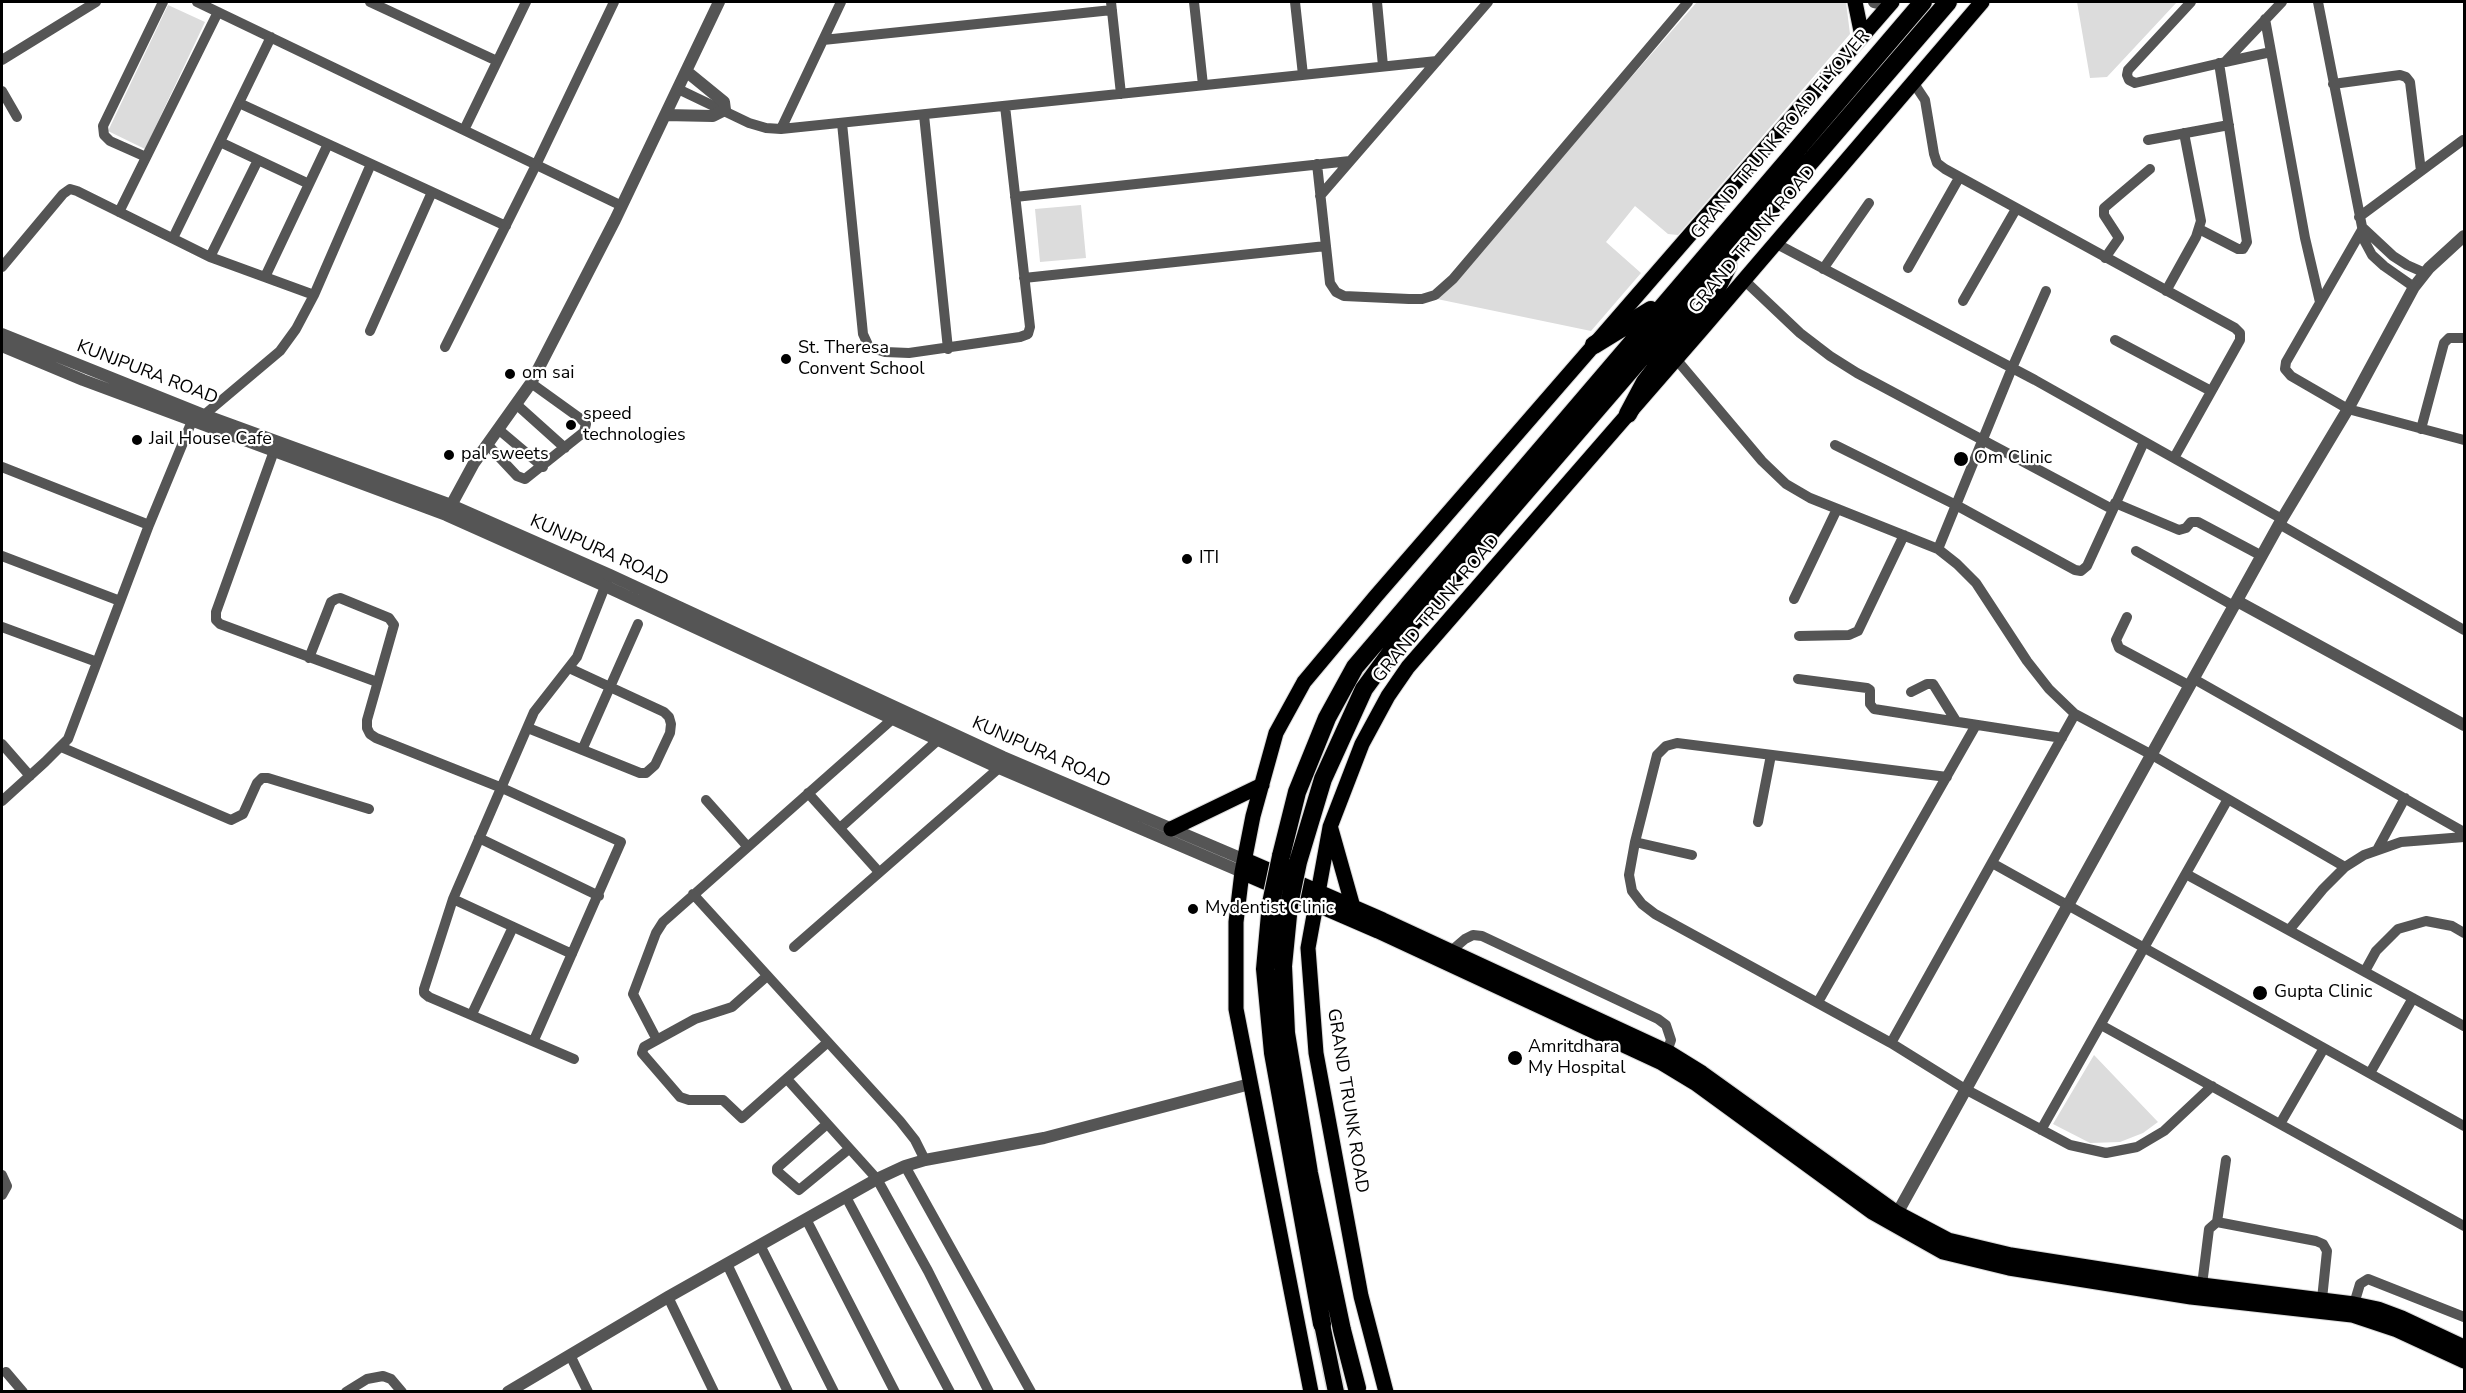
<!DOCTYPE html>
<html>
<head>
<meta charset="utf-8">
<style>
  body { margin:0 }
  #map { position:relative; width:2466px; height:1393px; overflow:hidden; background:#fff; font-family:"Nunito Sans",sans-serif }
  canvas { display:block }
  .frame { position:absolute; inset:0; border:3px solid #000; pointer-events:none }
</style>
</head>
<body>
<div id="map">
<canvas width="2466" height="1393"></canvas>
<div class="frame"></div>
</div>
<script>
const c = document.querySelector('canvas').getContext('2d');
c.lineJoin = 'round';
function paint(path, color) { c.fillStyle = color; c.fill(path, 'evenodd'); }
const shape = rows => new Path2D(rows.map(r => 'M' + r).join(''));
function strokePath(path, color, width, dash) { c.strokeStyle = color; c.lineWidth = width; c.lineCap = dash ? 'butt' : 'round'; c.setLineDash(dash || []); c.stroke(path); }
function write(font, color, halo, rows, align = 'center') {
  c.font = font + ' "Nunito Sans",sans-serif'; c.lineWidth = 4.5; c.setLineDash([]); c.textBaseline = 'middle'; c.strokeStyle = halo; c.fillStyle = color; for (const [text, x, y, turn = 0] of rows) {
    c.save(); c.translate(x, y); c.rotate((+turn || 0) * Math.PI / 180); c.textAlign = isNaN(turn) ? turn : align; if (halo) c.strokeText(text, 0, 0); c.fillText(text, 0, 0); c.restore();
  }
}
paint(shape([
  [1697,2,1846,2,1850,34,1678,235,1668,234,1635,206,1606,242,1641,273,1591,331,1437,299],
  [2077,2,2177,2,2107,77,2090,78],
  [168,5,205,22,145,149,108,131],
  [1081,205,1086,258,1040,262,1035,209],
  [2094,1055,2158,1122,2143,1133,2120,1142,2090,1143,2053,1124]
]), '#dcdcdc');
const primary = shape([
  [1855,2,1862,36],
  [1171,829,1262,785],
  [1331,829,1353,907],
  [1245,860,1383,920,1668,1052,1702,1073,1897,1213,1948,1240,2011,1255,2202,1285,2354,1304,2378,1309,2402,1318,2464,1347],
  [1242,872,1378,931,1662,1063,1695,1083,1872,1212,1943,1252,2009,1268,2191,1297,2352,1315,2397,1330,2464,1361],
  [1311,1392,1236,1009,1236,922,1242,872,1253,816,1276,733,1304,682,1376,596,1892,2],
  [1386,1392,1361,1296,1316,1053,1308,948,1330,827,1362,744,1388,696,1408,667,1702,329,1982,2]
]);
const trunk = shape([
  [1322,1324,1336,1392]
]);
const motorway = shape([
  [1594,345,1651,310],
  [1628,414,1645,382,1714,294,1728,266],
  [1281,856,1297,792,1327,718,1355,667,1923,2],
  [1298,862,1323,779,1364,689,1414,621,1948,2],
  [1271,903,1265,969,1273,1053,1322,1324],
  [1289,905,1283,966,1286,1033,1309,1173,1342,1330,1357,1388]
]);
strokePath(primary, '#dbdbdb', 17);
strokePath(trunk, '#dbdbdb', 19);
strokePath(motorway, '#dbdbdb', 20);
strokePath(shape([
  [197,2,622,206],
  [370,2,497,61],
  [1111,2,1121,94],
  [1194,2,1203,85],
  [1295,2,1303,75],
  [1377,2,1383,66],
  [2191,2,2128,70,2127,75,2129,80,2135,83,2225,62,2282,2],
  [2318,2,2365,242,2372,255,2384,266,2414,287],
  [2265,19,2305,238,2320,302],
  [823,40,1112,10],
  [2,60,96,2],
  [2225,62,2271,52],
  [1913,82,1925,100,1934,154,1937,163,1945,169,2235,328,2240,333,2240,340,2174,458],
  [2333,84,2400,75,2406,77,2410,82,2421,171],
  [678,89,749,123,766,128,781,129,1437,61],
  [2,91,17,117],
  [239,103,506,226],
  [924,115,948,349],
  [842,123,863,334,869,347,885,352,909,353,1020,337,1028,334,1030,327,1005,106],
  [781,129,841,2],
  [464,130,526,2],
  [2148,140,2229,125],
  [220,142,309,184],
  [146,157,110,141,104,135,103,126,163,2],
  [1317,164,1330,283,1336,292,1344,296,1409,299,1422,299,1435,295,1453,279,1688,2],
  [1320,196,1488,2],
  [1015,197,1350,161],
  [119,212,218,12],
  [2359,217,2463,140],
  [2363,228,2286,362,2285,369,2291,376,2348,409,2464,440],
  [2363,228,2393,256,2407,265,2425,273],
  [2199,229,2238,249,2243,249,2247,242,2219,63],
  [173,238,271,37],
  [1775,243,2035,380,2282,519],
  [210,257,258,160],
  [2105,258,2119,238,2104,215,2104,208,2150,169],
  [2,267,63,194,70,189,77,191,210,257,314,295],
  [1908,268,1959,178],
  [1823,269,1869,203],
  [265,277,328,144],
  [1024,278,1326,246],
  [1744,280,1800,333,1830,356,1857,373,2112,509],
  [2166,291,2196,237,2201,221,2184,133],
  [1963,301,2016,209],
  [370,331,432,192],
  [2115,340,2211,391],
  [445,347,536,165,614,2],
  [1676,359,1762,461,1786,484,1810,498,1938,549,1957,564,1976,583,2027,661,2049,689,2075,714,2152,755,2345,867],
  [516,404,565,448],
  [498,429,543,467],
  [2421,429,2444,343,2449,338,2464,338],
  [487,444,517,476,525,479,584,432,586,424,581,419,531,383],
  [1835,445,1956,505,2075,570,2081,571,2087,566,2144,442],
  [274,451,216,612,216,620,220,624,377,682],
  [2,467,149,525],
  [2115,503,2179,530,2186,528,2191,522,2198,522,2262,556],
  [2279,524,2464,630],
  [1938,549,2012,368,2046,291],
  [2136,551,2234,606],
  [2,556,120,601],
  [1794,599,1837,509],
  [2127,617,2116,640,2119,648,2190,686],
  [2,627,97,662],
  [1799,636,1849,635,1858,631,1904,535],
  [309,658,331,602,336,599,340,598,389,618,394,625,367,720,367,728,370,734,376,738,502,788,621,842,534,1040],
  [1798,679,1867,688,1870,690,1870,704,1874,709,2062,738],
  [2194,679,2464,832],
  [1911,692,1927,684,1933,684,1956,721],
  [528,728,640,773,646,773,655,765,670,733,671,724,669,717,664,712,569,668],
  [2,744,30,776],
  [61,747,231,820,243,814,257,783,262,778,268,778,369,809],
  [582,750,638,624],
  [1947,777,1677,743,1666,746,1657,755,1635,842,1629,875,1632,891,1642,904,1655,914,1891,1043,1965,1089,2070,1145,2106,1153,2137,1147,2164,1131,2212,1086],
  [808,793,879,872],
  [706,800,747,846],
  [2,801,45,762,68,739,149,525,192,421,204,415,280,351,296,329,314,295,371,164],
  [1758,822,1771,755],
  [840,828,938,740],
  [479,838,599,896],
  [1635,842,1692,855],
  [2377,850,2405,798],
  [1992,863,2464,1126],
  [2186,874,2464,1026],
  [693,894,900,1121,915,1140,925,1160],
  [453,899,572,954],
  [2289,930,2323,889,2345,867,2364,855,2401,842,2464,837],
  [794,947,999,768],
  [1451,951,1465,939,1473,935,1482,936,1658,1019,1666,1025,1671,1040,1665,1057],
  [2365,971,2376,951,2398,929,2426,921,2452,926,2464,933],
  [767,976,732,1007,695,1019,644,1047,642,1053,680,1097,689,1100,723,1100,742,1118,828,1042],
  [1818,1002,1976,725],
  [472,1014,513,927],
  [2101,1025,2464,1226],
  [657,1040,633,994,656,933,663,922,897,715],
  [1891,1043,2075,714],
  [574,1059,429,997,424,993,424,989,453,899,534,712,577,657,608,579],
  [2370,1073,2413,998],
  [787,1079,877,1179,928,1271,989,1392],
  [827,1124,777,1168,777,1171,799,1190,849,1149],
  [2280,1124,2324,1048],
  [2041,1130,2228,799],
  [2226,1160,2217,1222,2316,1241,2323,1244,2327,1251,2322,1299],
  [905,1166,1031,1392],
  [2,1175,7,1186,2,1195],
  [846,1197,950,1392],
  [806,1219,895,1392],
  [760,1245,834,1392],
  [727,1264,788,1392],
  [2202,1285,2209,1229,2217,1222],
  [668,1297,714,1392],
  [2354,1304,2360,1284,2368,1279,2464,1317],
  [570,1355,588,1392],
  [6,1372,23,1392],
  [346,1392,367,1379,383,1376,391,1379,402,1392]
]), '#555', 10);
strokePath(shape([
  [1874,2,1889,5],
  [665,115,713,116,725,110,724,102,686,71],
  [2,334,204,415,451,505,610,575,1003,757,1245,860],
  [2,346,83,380,446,515,605,586,999,768,1242,872],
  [448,511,474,463,531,383,615,220,719,2],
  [2237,601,2464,725],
  [1894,1219,2282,519,2348,409,2414,287,2429,268,2464,236],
  [508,1392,668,1297,877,1179,905,1166,925,1160,1044,1138,1250,1084]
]), '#555', 12);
strokePath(primary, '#000', 15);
strokePath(trunk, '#000', 16);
strokePath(motorway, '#000', 18);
const motorwayBridge = shape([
  [1271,903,1281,856],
  [1289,905,1298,862]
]);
strokePath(motorwayBridge, '#dbdbdb', 20, []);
strokePath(motorwayBridge, '#000', 18);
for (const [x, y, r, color] of [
  [786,359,6,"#000"],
  [510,374,6,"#000"],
  [571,425,6,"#000"],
  [137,440,6,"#000"],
  [449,455,6,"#000"],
  [1961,459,8,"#000"],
  [1187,559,6,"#000"],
  [1193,909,6,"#000"],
  [2260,993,8,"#000"],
  [1515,1058,8,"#000"]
]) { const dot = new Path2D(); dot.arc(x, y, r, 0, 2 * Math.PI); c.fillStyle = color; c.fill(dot); strokePath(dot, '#fff', 2); }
write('18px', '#000', '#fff', [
  ["GRAND TRUNK ROAD FLYOVER",1781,135,-50],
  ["GRAND TRUNK ROAD",1753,240,-50],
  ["KUNJPURA ROAD",147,373,21],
  ["KUNJPURA ROAD",599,551,24],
  ["GRAND TRUNK ROAD",1437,609,-50],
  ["KUNJPURA ROAD",1041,753,24],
  ["GRAND TRUNK ROAD",1347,1101,81]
]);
write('18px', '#000', '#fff', [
  ["St. Theresa",798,349],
  ["Convent School",798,370],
  ["om sai",522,374],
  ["speed",583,415],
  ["technologies",583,436],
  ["Jail House Cafe",149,440],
  ["pal sweets",461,455],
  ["Om Clinic",1974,459],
  ["ITI",1199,559],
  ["Mydentist Clinic",1205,909],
  ["Gupta Clinic",2274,993],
  ["Amritdhara",1528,1048],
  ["My Hospital",1528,1069]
], 'left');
</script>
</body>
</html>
